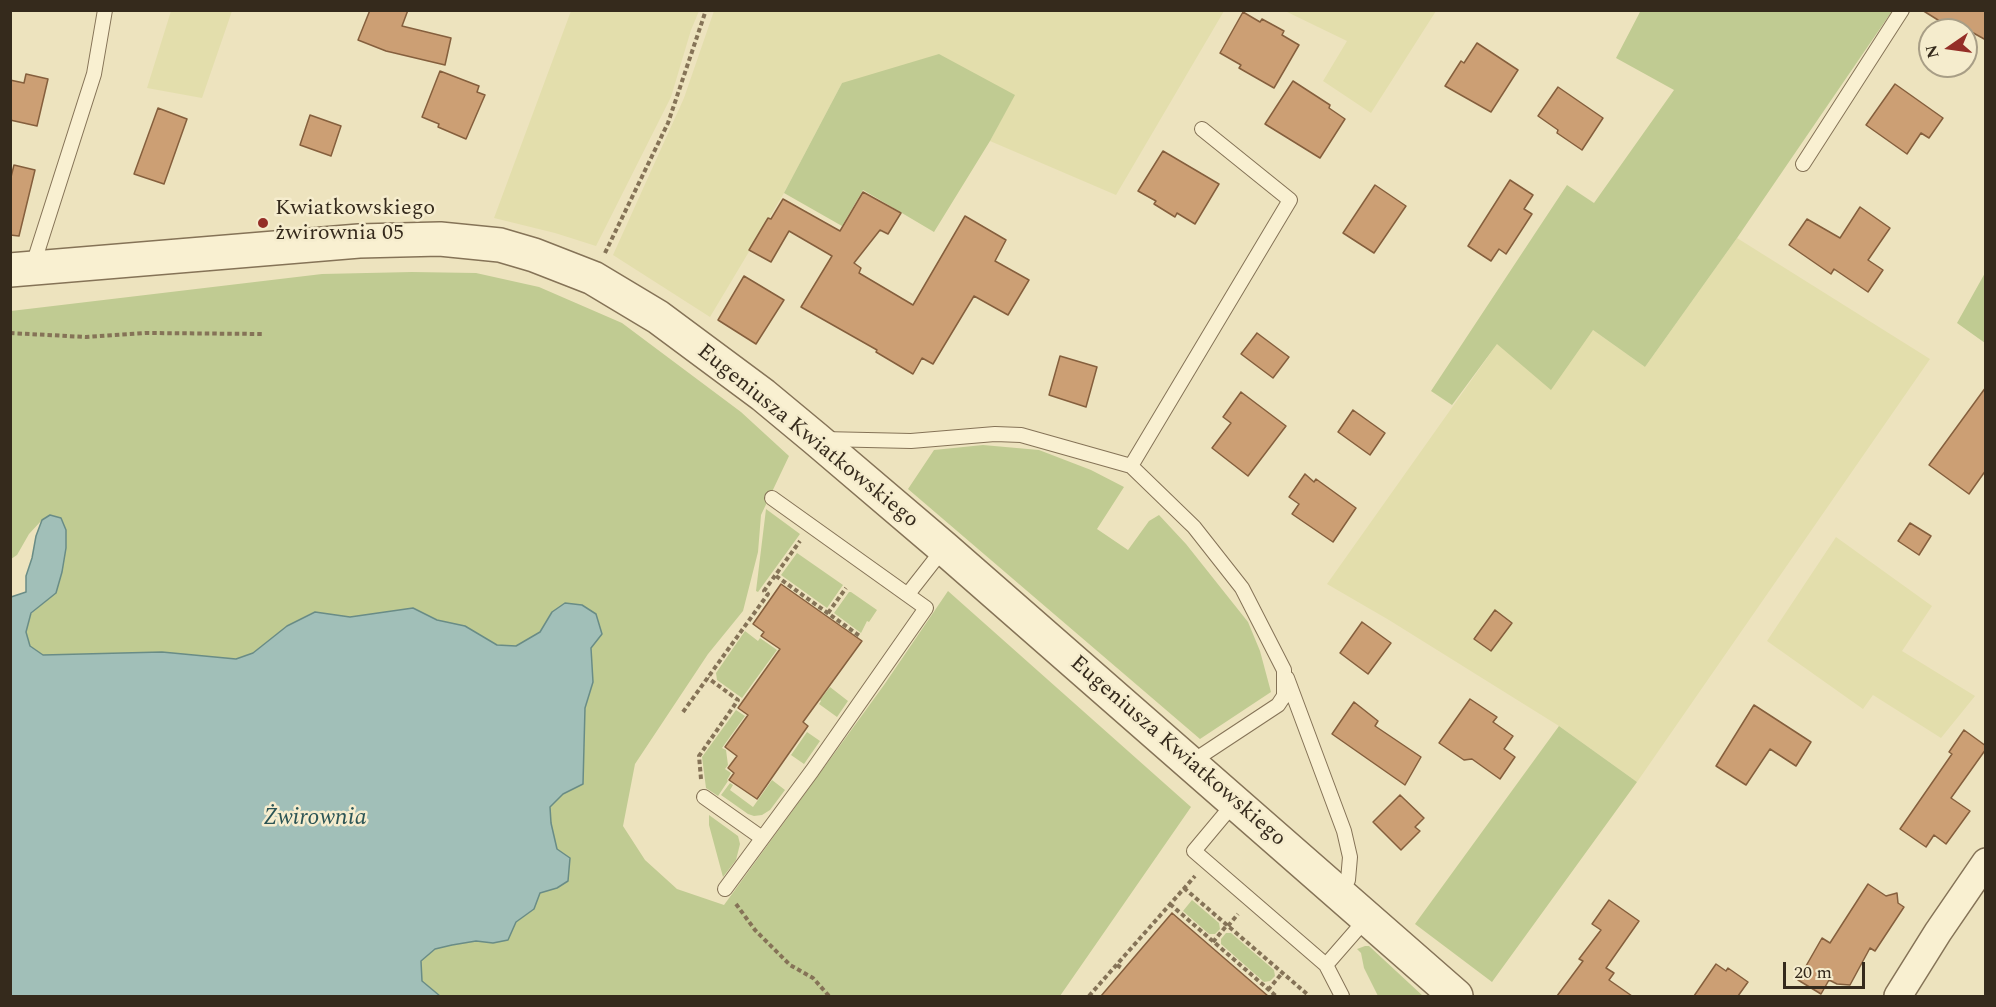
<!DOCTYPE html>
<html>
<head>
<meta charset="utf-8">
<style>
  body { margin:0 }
  #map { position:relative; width:1996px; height:1007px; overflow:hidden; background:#ede3be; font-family:Spectral,serif }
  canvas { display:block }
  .frame { position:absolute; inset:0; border:12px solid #352a1c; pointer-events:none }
  .north { position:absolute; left:1918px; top:18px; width:60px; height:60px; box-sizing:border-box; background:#f5eccd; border:2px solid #a89e86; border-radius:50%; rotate:257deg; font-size:16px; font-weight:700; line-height:24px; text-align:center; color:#352a1c }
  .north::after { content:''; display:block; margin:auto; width:21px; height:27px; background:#942e27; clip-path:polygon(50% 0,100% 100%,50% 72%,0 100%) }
  .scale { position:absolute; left:1783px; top:962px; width:82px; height:27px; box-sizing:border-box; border:3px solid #352a1c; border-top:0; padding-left:8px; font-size:18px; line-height:21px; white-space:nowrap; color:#352a1c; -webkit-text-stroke:4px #f5eccd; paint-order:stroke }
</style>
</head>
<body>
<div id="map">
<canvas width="1996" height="1007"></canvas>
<div class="frame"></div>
<div class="north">N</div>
<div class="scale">20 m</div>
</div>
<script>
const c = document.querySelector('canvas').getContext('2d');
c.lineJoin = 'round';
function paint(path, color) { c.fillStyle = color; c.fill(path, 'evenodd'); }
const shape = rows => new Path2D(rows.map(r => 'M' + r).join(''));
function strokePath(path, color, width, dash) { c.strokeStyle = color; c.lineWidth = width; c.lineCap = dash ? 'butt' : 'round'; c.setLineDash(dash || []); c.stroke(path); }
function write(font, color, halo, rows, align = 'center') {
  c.font = font + ' Spectral,serif'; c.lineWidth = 5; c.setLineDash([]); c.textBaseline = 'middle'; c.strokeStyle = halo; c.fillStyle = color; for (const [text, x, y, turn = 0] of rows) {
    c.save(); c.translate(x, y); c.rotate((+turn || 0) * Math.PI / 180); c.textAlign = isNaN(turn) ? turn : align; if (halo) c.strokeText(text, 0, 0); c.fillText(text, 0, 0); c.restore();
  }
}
paint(shape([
  [171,11,232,11,202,98,147,88],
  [571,11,699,11,691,30,671,97,596,246,555,233,494,218],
  [714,11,1224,11,1116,195,990,141,1014,95,842,83,784,193,710,317,613,255,684,98],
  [1285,11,1436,11,1371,113,1323,81,1347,41],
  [1737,238,1930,359,1637,782,1559,726,1389,620,1327,584,1497,344,1593,330,1645,367],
  [1836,537,1932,606,1902,651,1975,696,1941,738,1873,695,1863,709,1767,641]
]), '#e3deac');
paint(shape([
  [1641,10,1892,11,1737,238,1645,367,1593,330,1551,390,1497,344,1452,405,1431,391,1567,185,1594,203,1674,90,1616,58],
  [939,54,1015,95,990,141,934,232,863,190,842,226,784,193,842,83],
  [412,272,476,273,539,287,622,323,741,412,789,456,761,515,758,552,743,611,708,654,635,764,623,826,645,860,677,889,724,905,884,685,948,591,1191,807,1060,996,440,996,422,981,421,961,435,949,452,945,476,941,493,943,509,934,516,922,534,909,539,893,557,888,557,849,551,823,550,807,563,794,583,784,585,708,593,682,591,648,552,612,540,632,516,646,497,645,465,626,437,620,413,608,350,617,314,612,287,626,253,653,236,659,162,652,43,655,30,646,26,632,31,614,56,592,42,520,29,534,17,555,11,559,11,311,322,274],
  [1985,273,1985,343,1957,323],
  [983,445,1039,450,1091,470,1124,487,1097,529,1128,550,1149,521,1159,515,1186,544,1248,622,1260,651,1271,692,1200,739,908,489,934,450],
  [766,509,800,534,758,592,756,591],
  [797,553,843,585,827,608,781,575],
  [849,592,851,592,877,610,869,622,867,621,861,633,834,613],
  [745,631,758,641,760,638,777,650,742,698,717,680,716,673],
  [830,687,848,701,837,717,819,704,821,701,820,700],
  [736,710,745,716,722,748,726,750,728,765,725,769,731,773,727,780,728,781,718,796,706,788,702,757],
  [1559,726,1637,782,1492,982,1415,924],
  [807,732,820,741,804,764,791,755],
  [772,780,785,790,770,810,762,815,754,816,748,814,721,795,730,783,733,785,730,790,753,807],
  [709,815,738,836,740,844,736,860,723,877,709,825],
  [1192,900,1219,923,1220,929,1215,934,1209,934,1183,911],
  [1226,933,1231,933,1274,970,1275,976,1270,981,1264,982,1221,944,1221,939],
  [1365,946,1369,946,1423,996,1378,996,1364,968,1361,953,1357,949]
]), '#c0cb92');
const water = shape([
  [50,515,61,518,66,530,66,548,62,572,56,593,31,613,26,632,30,646,43,655,162,652,236,659,253,653,287,626,315,612,350,617,413,608,437,620,465,626,497,645,516,646,540,632,552,612,565,603,582,605,596,614,602,634,591,648,593,682,585,708,583,784,563,794,550,807,551,823,557,849,570,858,568,881,557,888,540,893,534,909,516,922,508,940,493,943,476,941,452,945,435,949,421,961,422,981,440,996,11,996,11,597,26,592,26,576,32,558,36,536,42,520,50,515]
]);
paint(water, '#a1bfb8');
strokePath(water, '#698c86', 1.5);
const building = shape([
  [370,10,408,10,402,26,451,38,445,65,386,51,358,40,370,10],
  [1922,10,1986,10,1986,40,1968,30,1966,33,1966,30,1954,30,1922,10],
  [1243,12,1260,22,1262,19,1284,31,1282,35,1299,45,1274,88,1239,68,1241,65,1220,53,1243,12],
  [1477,43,1518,70,1491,112,1445,86,1461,61,1464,63,1477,43],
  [440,71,479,86,477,92,485,95,466,139,438,127,439,124,422,117,440,71],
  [26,74,48,79,37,126,10,120,10,80,24,83,26,74],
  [1293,81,1330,105,1329,108,1345,119,1320,158,1265,124,1293,81],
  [1895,84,1943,118,1929,138,1921,133,1907,154,1866,125,1895,84],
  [1558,87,1603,118,1582,150,1557,133,1558,130,1538,116,1558,87],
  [158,108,187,119,164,184,134,174,158,108],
  [310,115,341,126,331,156,300,145,310,115],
  [1163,151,1219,184,1195,224,1177,213,1175,217,1154,204,1156,201,1138,191,1163,151],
  [14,165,35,170,19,236,10,235,10,181,14,165],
  [1510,180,1533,195,1524,209,1532,214,1506,254,1499,249,1491,261,1468,246,1510,180],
  [1375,185,1406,206,1374,253,1343,233,1375,185],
  [863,192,901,213,888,234,880,230,854,263,861,268,859,273,913,305,965,216,1006,240,995,261,1029,280,1008,315,974,296,933,364,922,358,913,374,876,352,877,350,801,307,832,256,789,231,771,262,749,250,768,218,771,219,783,199,840,231,863,192],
  [1860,207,1890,228,1868,260,1883,270,1868,292,1834,269,1831,274,1789,245,1807,219,1840,238,1860,207],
  [744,276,784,300,756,344,718,320,744,276],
  [1257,333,1289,357,1273,378,1241,354,1257,333],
  [1060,356,1097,367,1086,407,1049,395,1060,356],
  [1986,387,1986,470,1969,494,1929,465,1986,387],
  [1241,392,1286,426,1248,476,1212,448,1231,423,1223,417,1241,392],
  [1353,410,1385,433,1370,455,1338,432,1353,410],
  [1305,474,1314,482,1316,479,1356,508,1333,542,1292,514,1299,504,1289,497,1305,474],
  [1910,523,1931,536,1919,555,1898,541,1910,523],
  [781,584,862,641,803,722,808,726,757,799,729,780,734,773,728,768,737,756,725,747,748,715,738,708,780,649,761,636,764,632,753,624,781,584],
  [1495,610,1512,623,1491,651,1474,639,1495,610],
  [1362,622,1391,643,1368,674,1340,653,1362,622],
  [1470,699,1497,717,1493,722,1513,736,1504,749,1515,757,1500,779,1472,759,1464,760,1439,743,1470,699],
  [1354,702,1378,721,1375,726,1421,757,1405,785,1332,734,1354,702],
  [1754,705,1811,742,1796,766,1770,749,1746,785,1716,766,1754,705],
  [1964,730,1986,746,1986,749,1951,798,1970,811,1946,844,1934,835,1926,847,1900,829,1952,754,1949,752,1964,730],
  [1400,795,1424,818,1415,827,1420,831,1401,850,1373,822,1400,795],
  [1868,884,1886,896,1897,893,1898,903,1904,907,1875,951,1870,948,1850,985,1837,984,1829,980,1821,994,1798,980,1822,938,1830,943,1868,884],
  [1609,900,1639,921,1606,968,1614,973,1609,980,1632,996,1557,996,1583,961,1579,959,1601,930,1592,924,1609,900],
  [1172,913,1268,996,1101,996,1172,913],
  [1716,964,1726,971,1728,968,1748,982,1738,996,1694,996,1716,964]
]);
paint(building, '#cc9f74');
strokePath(building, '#855f3d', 1.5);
const service = shape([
  [1803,164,1902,10],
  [32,268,94,74,105,10],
  [823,439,911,441,995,434,1021,435,1131,466,1194,527,1242,588,1284,670,1284,696,1278,705,1190,763],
  [1131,466,1290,200,1202,129],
  [908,594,944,548],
  [1287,678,1344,831,1350,857,1348,880,1339,893],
  [704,797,762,838],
  [1235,802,1194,851,1326,965],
  [725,889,812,771,926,608,772,498],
  [1342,996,1326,965,1367,918]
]);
const minor = shape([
  [1898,996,1938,932,1986,862]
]);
const tertiary = shape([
  [10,270,359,241,440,239,500,245,534,255,593,278,658,317,763,395,816,439,944,548,1456,996]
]);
strokePath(service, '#857357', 16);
strokePath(minor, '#857357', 30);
strokePath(tertiary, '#857357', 36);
strokePath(shape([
  [605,253,668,123,706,10],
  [10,333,86,337,146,333,263,334],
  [776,576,861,637],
  [828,613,846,588],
  [683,712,768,594,764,591,800,541],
  [701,779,699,756,738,700,708,678],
  [1184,888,1307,994],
  [736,904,755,930,790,965,813,978,829,996],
  [1170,904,1276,996],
  [1228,926,1238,914],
  [1213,942,1227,925],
  [1117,965,1123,969],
  [1268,990,1283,972],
  [1089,996,1195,876]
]), '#857357', 4, [4.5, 3]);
strokePath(service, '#f9f0d1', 14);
strokePath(minor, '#f9f0d1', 27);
strokePath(tertiary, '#f9f0d1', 33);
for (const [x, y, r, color] of [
  [263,223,6,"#942e27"]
]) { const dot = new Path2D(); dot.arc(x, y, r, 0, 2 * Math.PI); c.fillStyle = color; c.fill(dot); strokePath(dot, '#f5eccd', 2); }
write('22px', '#352a1c', '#f5eccd', [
  ["Kwiatkowskiego",275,210],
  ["żwirownia 05",275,235]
], 'left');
write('22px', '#352a1c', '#f5eccd', [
  ["Eugeniusza Kwiatkowskiego",807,437,39],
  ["Eugeniusza Kwiatkowskiego",1177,752,41]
]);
write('italic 24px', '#2b5455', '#f5eccd', [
  ["Żwirownia",315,819]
]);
</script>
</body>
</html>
